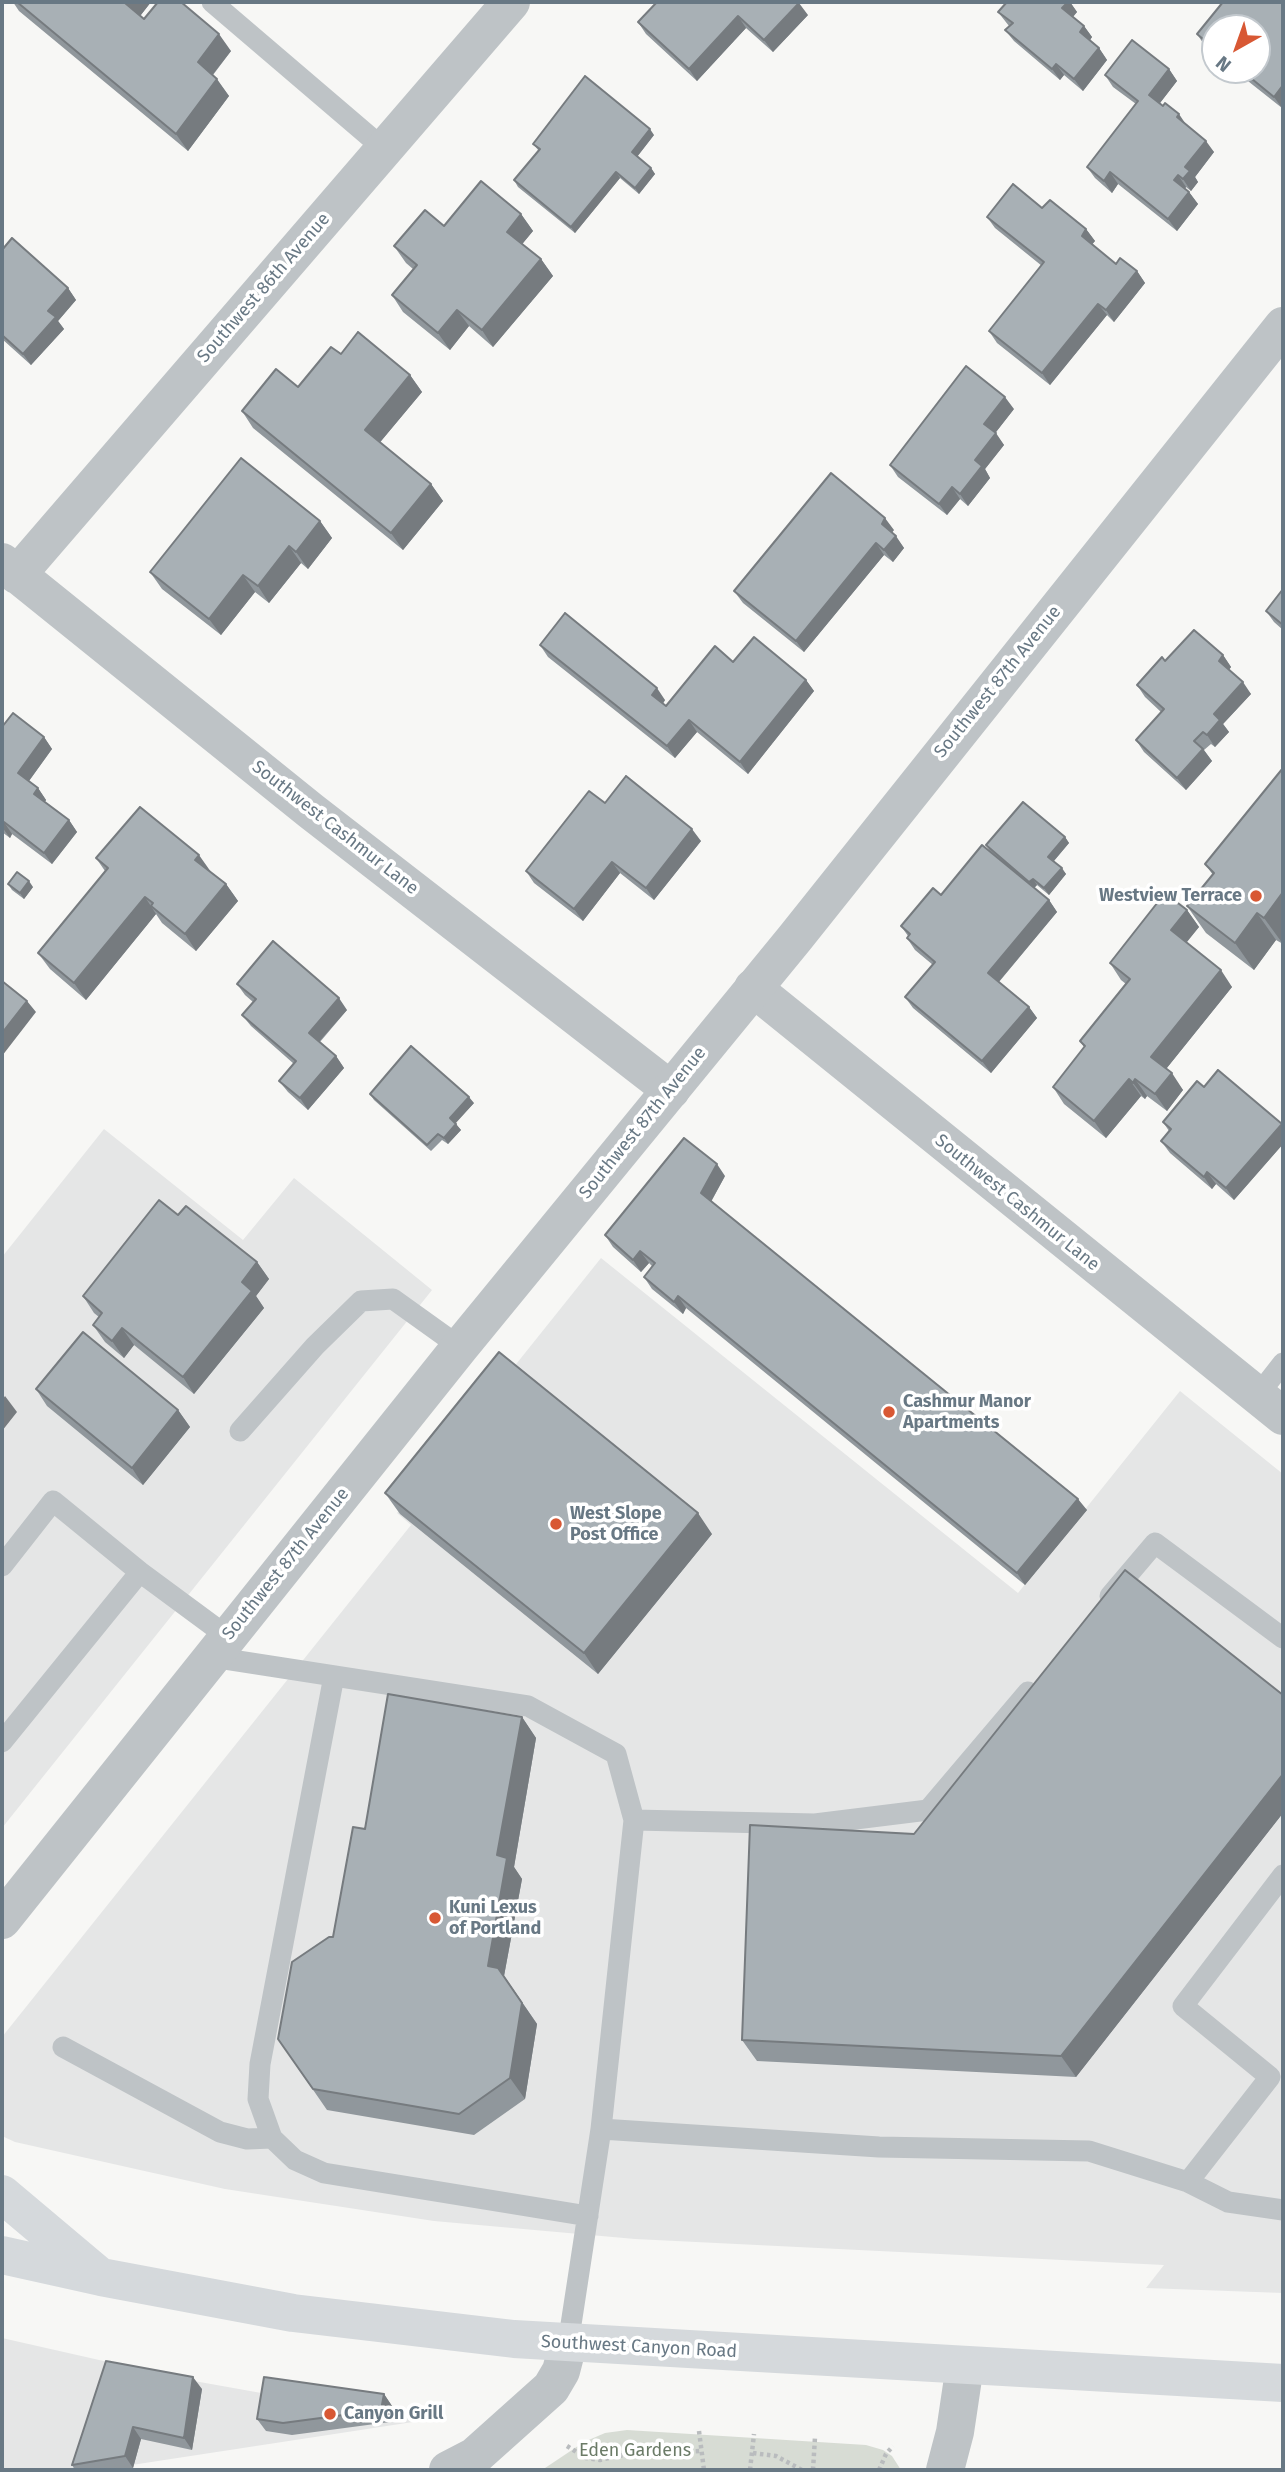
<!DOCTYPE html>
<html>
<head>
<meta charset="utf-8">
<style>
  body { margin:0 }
  #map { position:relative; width:1285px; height:2472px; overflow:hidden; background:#f7f7f5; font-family:"Fira Sans",sans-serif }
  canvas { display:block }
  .frame { position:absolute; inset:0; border:4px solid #687884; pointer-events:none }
  .north { position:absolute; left:1201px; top:14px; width:70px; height:70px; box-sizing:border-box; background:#fff; border:2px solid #c3c9ce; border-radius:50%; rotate:220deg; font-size:19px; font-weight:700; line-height:28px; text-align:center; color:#687884 }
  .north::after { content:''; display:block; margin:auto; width:24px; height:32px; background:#d85834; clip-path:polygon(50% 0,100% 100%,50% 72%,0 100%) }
</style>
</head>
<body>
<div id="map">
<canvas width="1285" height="2472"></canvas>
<div class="frame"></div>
<div class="north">N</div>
</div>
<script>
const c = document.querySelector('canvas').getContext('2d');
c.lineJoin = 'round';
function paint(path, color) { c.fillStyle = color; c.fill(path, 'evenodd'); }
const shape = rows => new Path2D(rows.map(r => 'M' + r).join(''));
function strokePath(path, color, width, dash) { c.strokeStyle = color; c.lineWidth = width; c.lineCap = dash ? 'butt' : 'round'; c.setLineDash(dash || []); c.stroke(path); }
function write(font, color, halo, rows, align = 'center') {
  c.font = font + ' "Fira Sans",sans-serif'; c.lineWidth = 7; c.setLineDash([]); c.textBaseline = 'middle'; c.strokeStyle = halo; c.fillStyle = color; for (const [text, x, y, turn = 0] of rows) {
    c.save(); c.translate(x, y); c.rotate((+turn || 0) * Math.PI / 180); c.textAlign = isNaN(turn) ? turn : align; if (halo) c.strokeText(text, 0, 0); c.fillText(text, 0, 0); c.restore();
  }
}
paint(shape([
  [104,1129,243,1240,294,1178,432,1290,2,1828,2,1257],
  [601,1258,1018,1593,1180,1391,1283,1474,1283,2293,1146,2288,1164,2265,635,2239,434,2221,225,2189,15,2142,2,2136,2,2037,411,1525,397,1513],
  [2,2338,183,2379,278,2396,439,2418,99,2470,2,2470]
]), '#e5e6e6');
paint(shape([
  [627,2430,866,2445,883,2450,892,2456,901,2470,542,2470,584,2442,605,2433]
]), '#d7dcd4');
strokePath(shape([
  [699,2431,704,2470],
  [567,2446,586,2458,600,2460,628,2454,702,2451],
  [753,2453,776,2456,802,2470],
  [750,2470,754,2434],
  [813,2470,815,2437],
  [879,2470,886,2454,893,2446]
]), '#b9bcbe', 4.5, [3.5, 3.5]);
strokePath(shape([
  [212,2,384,149],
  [1258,1395,1283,1363],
  [240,1431,315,1346,361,1301,393,1299,460,1347],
  [2,1566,53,1501,140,1572,228,1637],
  [1110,1596,1155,1543,1283,1638],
  [212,1657,528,1706,616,1754,634,1820,601,2129,568,2344],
  [334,1676,260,2064,258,2099,272,2138,295,2160,324,2173,588,2216],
  [2,1742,140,1572],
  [634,1820,815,1824,928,1810,1028,1692],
  [63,2047,220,2132,247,2139,272,2138],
  [601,2129,879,2147,1089,2151,1188,2182,1270,2077,1183,2006,1283,1875],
  [1188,2182,1228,2202,1283,2210]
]), '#bec3c6', 21);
strokePath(shape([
  [2,562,311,811,671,1090],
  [17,575,511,2],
  [753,988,1283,1416],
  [448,2470,475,2456,551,2388,561,2371,568,2344],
  [945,2470,955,2432,965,2365]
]), '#bec3c6', 38);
strokePath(shape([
  [2,1920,460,1347,795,938,1283,326]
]), '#bec3c6', 38);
strokePath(shape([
  [2,2194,97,2274],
  [2,2255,101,2277,293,2313,514,2339,1283,2383]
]), '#d5d9dc', 38);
paint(shape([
  [13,2,151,2,140,16,144,19,231,51,213,75,229,96,188,151,19,11],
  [1007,2,1070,2,1077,12,1073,17,1084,26,1092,37,1090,40,1099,48,1107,60,1083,91,1064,75,1060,80,1014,41,1005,30,1009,26,998,12],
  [1283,2,1283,107,1282,108,1234,70,1257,70,1215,28,1215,54,1205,46,1197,34],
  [808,15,773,52,746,28,697,81,646,34,638,22],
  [1169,69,1177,81,1159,104,1187,126,1214,152,1195,177,1198,182,1191,191,1186,187,1185,189,1189,192,1198,204,1177,231,1118,184,1112,193,1095,178,1087,167,1136,104,1113,87,1105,75],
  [654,135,637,157,651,168,655,174,639,194,620,178,575,233,518,187,514,180,539,151,533,144],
  [1042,208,1086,229,1095,241,1092,244,1116,264,1137,271,1145,283,1114,322,1107,315,1050,385,997,343,989,331,1042,266,995,228,987,217],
  [521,214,533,231,522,244,541,259,553,276,493,347,469,326,450,350,403,312,392,295,413,269,406,263,394,246,444,226],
  [2,250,68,288,76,300,58,321,64,329,31,365,2,339],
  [341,354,410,375,422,392,380,442,431,484,443,501,403,550,253,428,242,411,298,387],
  [1014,409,995,433,1004,445,985,469,990,478,968,506,960,499,947,515,898,477,890,465],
  [320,521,332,538,308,569,301,563,269,603,255,592,221,635,162,589,150,572],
  [894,530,892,532,904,548,893,562,884,555,804,652,743,603,734,591],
  [1283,589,1283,630,1274,622,1266,611],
  [540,645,665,700,663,704,666,706,733,662,806,680,814,691,748,774,697,732,675,758,548,657],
  [1223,655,1231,667,1229,670,1251,694,1223,724,1229,732,1215,747,1211,744,1204,750,1212,761,1186,790,1144,752,1136,740,1161,712,1145,697,1137,685,1165,661],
  [2,727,44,737,52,749,29,781,38,788,46,800,45,802,69,820,77,832,52,864,12,834,10,838,2,832],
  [1283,768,1283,944,1276,940,1254,970,1206,933,1187,906,1213,875,1205,864],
  [605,803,701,841,654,900,620,873,583,921,534,883,526,871],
  [1065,837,1069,843,1054,861,1066,874,1049,895,1037,885,1034,888,1049,900,1057,912,999,982,1029,1007,1037,1018,991,1073,913,1008,905,997,933,965,915,950,907,938,908,936,901,926,941,895,990,851,986,845],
  [96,858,211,872,226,884,238,901,196,951,162,923,156,914,86,1000,50,969,38,953,105,871],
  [8,884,33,887,24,899,12,890],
  [1187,910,1199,927,1186,942,1232,987,1166,1069,1183,1090,1167,1111,1147,1096,1145,1099,1141,1096,1106,1138,1064,1104,1053,1087,1084,1047,1080,1041,1126,984,1121,980,1110,963],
  [237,984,347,1010,320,1042,336,1056,344,1068,308,1110,288,1092,279,1081,294,1064,251,1026,242,1015,253,1002,245,995],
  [1204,1087,1283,1125,1283,1144,1234,1200,1216,1184,1212,1189,1170,1153,1161,1141,1169,1131,1163,1122],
  [370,1094,474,1103,455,1123,461,1130,448,1144,442,1140,431,1151,374,1100],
  [725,1176,711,1202,1087,1510,1025,1585,686,1308,683,1314,652,1289,644,1277,652,1266,649,1263,641,1272,613,1247,605,1235],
  [178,1215,257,1262,269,1279,256,1296,264,1308,194,1394,134,1345,124,1358,105,1342,93,1325,99,1317,94,1313,83,1296],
  [36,1389,178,1410,190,1427,143,1485,47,1406],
  [385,1493,712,1534,598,1674,400,1514],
  [1283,1695,1283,1813,1076,2077,757,2061,742,2040],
  [522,1717,536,1738,514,1867,522,1879,504,1976,537,2024,525,2099,474,2135,327,2110,278,2039,333,1937,365,1829],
  [106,2361,202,2389,192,2450,141,2439,133,2468,120,2470,75,2470,72,2465],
  [384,2394,392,2406,390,2422,292,2435,266,2431,257,2419]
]), '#90979c');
paint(shape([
  [126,2,151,2,137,20,125,3],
  [1068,2,1070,2,1077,12,1070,20,1062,8],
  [799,3,808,15,773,52,764,40],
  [738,16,746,28,697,81,689,69],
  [1084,26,1092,37,1088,43,1080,32],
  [219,34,231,51,210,78,198,62],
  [1099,48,1107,60,1083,91,1074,79],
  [1056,64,1064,75,1060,80,1052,69],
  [1169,69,1177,81,1157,107,1149,95],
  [217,79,229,96,188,151,176,134],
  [1283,85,1283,107,1282,108,1274,97],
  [1179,114,1187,126,1177,117],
  [650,129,654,135,636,158,632,152],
  [1206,141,1214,152,1195,177,1198,182,1191,191,1183,179,1185,167],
  [651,168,655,174,639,194,635,188],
  [616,172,620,178,575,233,571,227],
  [1110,172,1118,184,1112,193,1104,181],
  [1178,175,1186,187,1182,192,1174,180],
  [1189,192,1198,204,1177,231,1168,219],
  [521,214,533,231,519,248,507,232],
  [1086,229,1095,241,1090,247,1082,236],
  [541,259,553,276,493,347,482,330],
  [1137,271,1145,283,1114,322,1106,310],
  [68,288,76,300,58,321,64,329,31,365,23,354,48,311],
  [1098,304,1107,315,1050,385,1042,373],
  [457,310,469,326,450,350,438,333],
  [410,375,422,392,377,446,365,430],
  [1005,397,1014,409,993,436,984,424],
  [996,433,1004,445,985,469,990,478,968,506,960,494,975,460],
  [431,484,443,501,403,550,391,533],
  [952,487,960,499,947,515,939,504],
  [885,518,894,530,890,535,882,524],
  [320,521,332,538,308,569,296,552],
  [896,536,904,548,893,562,884,550],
  [876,543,884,555,804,652,796,641],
  [289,546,301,563,269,603,258,586],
  [243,575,255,592,221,635,209,619],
  [1223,655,1231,667,1227,672,1219,661],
  [806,680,814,691,748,774,740,762],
  [1243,682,1251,694,1223,724,1229,732,1215,747,1207,735,1214,714],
  [657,688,665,700,660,707,652,695],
  [689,720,697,732,675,758,667,746],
  [44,737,52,749,26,785,18,773],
  [1203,749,1212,761,1186,790,1177,778],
  [38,788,46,800,42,806,34,794],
  [69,820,77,832,52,864,44,853],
  [4,822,12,834,10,838,2,827],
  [692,829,701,841,654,900,646,888],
  [1065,837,1069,843,1052,863,1048,857],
  [199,855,211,872,195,860],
  [612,862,620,873,583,921,574,909],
  [1062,868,1066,874,1049,895,1044,888],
  [1033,879,1037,885,1034,888,1029,882],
  [29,881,33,887,24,899,20,893],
  [226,884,238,901,196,951,185,934],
  [1283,892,1283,944,1264,918],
  [145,897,156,914,86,1000,74,983],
  [1049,900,1057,912,996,985,988,973],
  [1187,910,1199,927,1183,947,1171,930],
  [1257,913,1276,940,1254,970,1235,943],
  [1221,970,1232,987,1162,1074,1151,1057],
  [339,998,347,1010,317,1044,309,1033],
  [27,1001,36,1012,2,1056,2,1033],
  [1029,1007,1037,1018,991,1073,982,1061],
  [336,1056,344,1068,308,1110,300,1098],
  [1172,1073,1183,1090,1167,1111,1155,1094],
  [1129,1079,1141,1096,1106,1138,1094,1121],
  [1135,1079,1147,1096,1145,1099,1133,1083],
  [469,1097,474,1103,455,1124,450,1118],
  [456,1124,461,1130,448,1144,444,1138],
  [1282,1124,1283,1144,1234,1200,1226,1188],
  [717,1164,725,1176,709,1205,701,1193],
  [1207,1172,1216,1184,1212,1189,1204,1177],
  [640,1251,649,1263,641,1272,633,1260],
  [257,1262,269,1279,256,1296,264,1308,194,1394,183,1377,242,1282],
  [678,1296,686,1308,683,1314,674,1302],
  [122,1328,134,1345,124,1358,112,1341],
  [5,1396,17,1412,2,1431,2,1400],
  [178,1410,190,1427,143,1485,132,1468],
  [1078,1499,1087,1510,1025,1585,1017,1573],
  [698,1513,712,1534,598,1674,584,1653],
  [522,1717,536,1738,514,1867,522,1879,504,1976,537,2024,525,2099,510,2078,488,1966,497,1855],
  [1283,1774,1283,1813,1076,2077,1061,2056],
  [193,2377,202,2389,192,2450,184,2438],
  [384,2394,392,2406,390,2422,381,2410],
  [133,2427,141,2439,133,2468,125,2456]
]), '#767b7f');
const building = shape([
  [17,2,126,2,125,3,144,19,158,2,181,2,219,34,198,62,217,79,176,134,17,2],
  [657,2,798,2,799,3,764,40,738,16,689,69,638,22,657,2],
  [1007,2,1068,2,1062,8,1084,26,1080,32,1099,48,1074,79,1056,64,1052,69,1005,30,1013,23,998,12,1007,2],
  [1223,2,1283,2,1283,85,1274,97,1241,70,1257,70,1257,28,1215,28,1215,49,1197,34,1223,2],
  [1132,40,1169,69,1149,95,1163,106,1165,103,1179,114,1177,117,1206,141,1185,167,1190,171,1183,179,1178,175,1174,180,1189,192,1168,219,1110,172,1104,181,1087,167,1138,101,1105,75,1132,40],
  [585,76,650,129,632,152,651,168,635,188,616,172,571,227,514,180,540,149,533,144,585,76],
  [481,181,521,214,507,232,541,259,482,330,457,310,438,333,392,295,417,265,394,246,425,210,444,226,481,181],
  [1013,184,1042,208,1050,200,1086,229,1082,236,1116,264,1120,258,1137,271,1106,310,1098,304,1042,373,989,331,1044,262,987,217,1013,184],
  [12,238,68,288,48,311,56,317,23,354,2,335,2,250,12,238],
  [358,332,410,375,365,430,431,484,391,533,242,411,276,369,298,387,331,347,341,354,358,332],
  [966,366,1005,397,984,424,996,433,975,460,982,466,960,494,952,487,939,504,890,465,966,366],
  [241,458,320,521,296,552,289,546,258,586,243,575,209,619,150,572,241,458],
  [831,473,885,518,882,524,896,536,884,550,876,543,796,641,734,591,831,473],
  [1283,589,1283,625,1266,611,1283,589],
  [565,613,657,688,652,695,666,706,715,646,733,662,754,637,806,680,740,762,689,720,667,746,540,645,565,613],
  [1194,630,1223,655,1219,661,1243,682,1214,714,1220,720,1207,735,1203,732,1194,741,1203,749,1177,778,1136,740,1164,709,1137,685,1162,657,1165,661,1194,630],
  [13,713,44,737,18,773,38,788,34,794,69,820,44,853,4,822,2,827,2,727,13,713],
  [1283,768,1283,892,1264,918,1257,913,1235,943,1187,906,1214,873,1205,864,1283,768],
  [626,776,692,829,646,888,612,862,574,909,526,871,589,791,605,803,626,776],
  [1023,802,1065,837,1048,857,1062,868,1044,888,1033,879,1029,882,986,845,1023,802],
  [140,807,199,855,195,860,226,884,185,934,151,906,153,903,145,897,74,983,38,953,108,868,96,858,140,807],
  [982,845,1049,900,988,973,1029,1007,982,1061,905,997,935,962,907,938,910,934,901,926,933,888,941,895,982,845],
  [17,872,29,881,20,893,8,884,17,872],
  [1165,893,1187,910,1171,930,1221,970,1151,1057,1172,1073,1155,1094,1135,1079,1133,1083,1129,1079,1094,1121,1053,1087,1085,1046,1080,1041,1130,979,1110,963,1165,893],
  [273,941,339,998,309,1033,336,1056,300,1098,279,1081,296,1061,242,1015,256,999,237,984,273,941],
  [2,981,27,1001,2,1033,2,981],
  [411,1046,469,1097,450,1118,456,1124,444,1138,438,1134,427,1145,370,1094,411,1046],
  [1218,1070,1282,1124,1226,1188,1207,1172,1204,1177,1161,1141,1171,1129,1163,1122,1197,1081,1204,1087,1218,1070],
  [684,1138,717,1164,701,1193,1078,1499,1017,1573,678,1296,674,1302,644,1277,655,1263,640,1251,633,1260,605,1235,684,1138],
  [159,1200,178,1215,186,1206,257,1262,242,1282,252,1291,183,1377,122,1328,112,1341,93,1325,102,1313,83,1296,159,1200],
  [83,1332,178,1410,132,1468,36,1389,83,1332],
  [499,1352,698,1513,584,1653,385,1493,499,1352],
  [1125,1570,1283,1695,1283,1774,1061,2056,742,2040,750,1825,914,1834,1125,1570],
  [388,1694,522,1717,497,1855,507,1858,488,1966,498,1968,522,2003,510,2078,459,2114,313,2089,278,2039,292,1962,329,1937,333,1937,353,1827,365,1829,388,1694],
  [106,2361,193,2377,184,2438,133,2427,125,2456,72,2465,106,2361],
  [264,2377,384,2394,381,2410,283,2423,257,2419,264,2377]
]);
paint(building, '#a8b0b5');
strokePath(building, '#767b7f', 2);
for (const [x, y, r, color] of [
  [1256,896,7,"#d85834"],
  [889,1412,7,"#d85834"],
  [556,1524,7,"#d85834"],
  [435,1918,7,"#d85834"],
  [330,2414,7,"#d85834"]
]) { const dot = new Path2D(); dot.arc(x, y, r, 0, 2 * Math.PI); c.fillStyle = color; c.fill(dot); strokePath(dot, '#fff', 2.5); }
write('18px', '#687884', '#fff', [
  ["Southwest 86th Avenue",264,288,-49],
  ["Southwest 87th Avenue",998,682,-51],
  ["Southwest Cashmur Lane",335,828,38],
  ["Southwest 87th Avenue",643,1123,-51],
  ["Southwest Cashmur Lane",1017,1203,39],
  ["Southwest 87th Avenue",286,1564,-51],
  ["Southwest Canyon Road",639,2347,3]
]);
write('bold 18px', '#687884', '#fff', [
  ["Westview Terrace",1242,896,"right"],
  ["Cashmur Manor",903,1402],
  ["Apartments",903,1423],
  ["West Slope",570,1514],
  ["Post Office",570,1535],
  ["Kuni Lexus",449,1908],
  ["of Portland",449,1929],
  ["Canyon Grill",344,2414]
], 'left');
write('18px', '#6b7b67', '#fff', [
  ["Eden Gardens",635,2451]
]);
</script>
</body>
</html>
